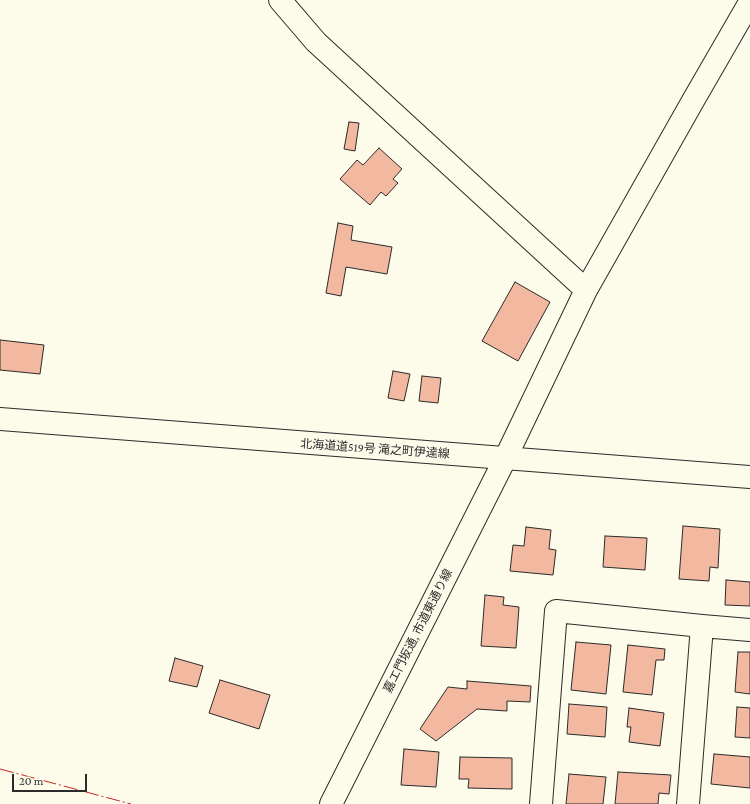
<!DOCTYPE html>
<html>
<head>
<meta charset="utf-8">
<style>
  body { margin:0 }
  #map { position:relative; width:750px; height:804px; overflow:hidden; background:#fdfbea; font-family:"Crimson Pro",serif }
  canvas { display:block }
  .scale { position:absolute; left:12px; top:774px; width:75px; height:18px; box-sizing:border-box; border:2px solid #2b2b2b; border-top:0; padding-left:5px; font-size:12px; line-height:14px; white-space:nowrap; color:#2b2b2b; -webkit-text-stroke:3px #fdfbea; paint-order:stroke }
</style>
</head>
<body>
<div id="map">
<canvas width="750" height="804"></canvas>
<div class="scale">20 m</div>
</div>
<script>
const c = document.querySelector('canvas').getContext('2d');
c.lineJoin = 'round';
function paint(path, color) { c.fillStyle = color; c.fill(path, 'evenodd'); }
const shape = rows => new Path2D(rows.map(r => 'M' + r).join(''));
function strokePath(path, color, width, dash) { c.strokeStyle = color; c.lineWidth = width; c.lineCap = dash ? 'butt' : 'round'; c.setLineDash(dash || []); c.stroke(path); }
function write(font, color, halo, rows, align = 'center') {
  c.font = font + ' "Crimson Pro","Noto Sans JP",serif'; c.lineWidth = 3; c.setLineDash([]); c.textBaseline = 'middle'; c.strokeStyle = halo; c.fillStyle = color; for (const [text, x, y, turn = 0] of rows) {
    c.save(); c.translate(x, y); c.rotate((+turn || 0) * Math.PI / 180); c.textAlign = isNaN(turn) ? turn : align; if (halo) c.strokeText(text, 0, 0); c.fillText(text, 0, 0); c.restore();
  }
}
const building = shape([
  [349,122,359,123,355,151,344,149,349,122],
  [379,148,402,169,393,179,398,183,386,196,381,192,370,205,340,179,357,160,363,165,379,148],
  [338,223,353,226,351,240,392,247,387,274,346,267,341,296,326,293,338,223],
  [515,282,550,302,518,361,482,341,515,282],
  [0,340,44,345,40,374,0,370,0,340],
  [393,371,410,374,404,401,388,398,393,371],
  [422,376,441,378,438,403,419,401,422,376],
  [683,526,720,529,718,568,710,567,709,581,679,579,683,526],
  [526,527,551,530,549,549,556,550,553,575,510,571,513,545,524,546,526,527],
  [605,536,647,538,645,570,603,567,605,536],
  [726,580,750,582,750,606,725,605,726,580],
  [485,595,504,597,503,605,519,607,516,648,481,646,485,595],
  [576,642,611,645,606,694,571,690,576,642],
  [628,645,665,649,664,660,656,660,652,695,623,692,628,645],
  [738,652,750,652,750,694,735,692,738,652],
  [175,658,203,666,197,687,169,681,175,658],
  [220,680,270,695,259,729,209,713,220,680],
  [467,681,531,686,530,702,507,701,507,711,477,709,436,741,420,729,448,687,467,689,467,681],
  [569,704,607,707,605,737,567,734,569,704],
  [737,707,750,708,750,738,735,737,737,707],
  [629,708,664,713,660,746,629,742,631,727,627,727,629,708],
  [404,749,439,752,436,787,401,785,404,749],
  [714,754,750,757,750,788,711,784,714,754],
  [460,757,512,758,512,789,468,788,469,779,459,779,460,757],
  [618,772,671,775,669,794,659,793,658,804,615,804,618,772],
  [569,774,606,777,603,804,566,804,569,774]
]);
paint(building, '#f2b8a0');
strokePath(building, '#2b2b2b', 1);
const minor = shape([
  [280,0,316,42,586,290],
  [505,459,586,290,694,99,750,2],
  [541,804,556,611,702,626,750,630],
  [688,804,702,626]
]);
const tertiary = shape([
  [331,804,505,459]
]);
const secondary = shape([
  [0,419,750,477]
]);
strokePath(minor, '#2b2b2b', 24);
strokePath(tertiary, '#2b2b2b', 24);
strokePath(secondary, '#2b2b2b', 24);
strokePath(minor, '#fdfbea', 22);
strokePath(tertiary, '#fdfbea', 22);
strokePath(secondary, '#fdfbea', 22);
strokePath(shape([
  [0,769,131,804]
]), '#c62828', 1, [14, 3, 2, 3]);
write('12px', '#2b2b2b', '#fdfbea', [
  ["北海道道519号 滝之町伊達線",375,449,4],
  ["嘉エ門坂通, 市道東通り線",418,631,-63]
]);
</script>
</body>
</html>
